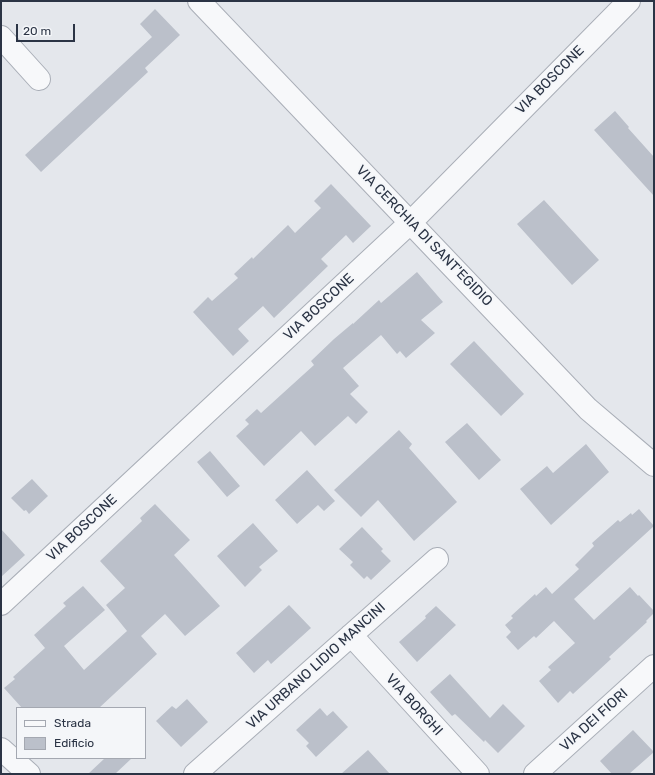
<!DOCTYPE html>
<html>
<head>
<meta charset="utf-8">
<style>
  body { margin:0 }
  #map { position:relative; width:655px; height:775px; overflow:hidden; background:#e4e7ec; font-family:Rubik,sans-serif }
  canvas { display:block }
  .frame { position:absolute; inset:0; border:2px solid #2b3445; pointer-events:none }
  .legend { position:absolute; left:16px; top:707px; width:130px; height:52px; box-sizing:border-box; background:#f4f6f9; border:1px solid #a4a8b1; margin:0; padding:5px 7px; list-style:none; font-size:12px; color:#2b3445 }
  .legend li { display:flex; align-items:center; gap:8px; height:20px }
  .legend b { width:20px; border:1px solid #a4a8b1 }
  .scale { position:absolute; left:16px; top:24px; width:59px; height:18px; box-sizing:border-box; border:2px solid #2b3445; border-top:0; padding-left:5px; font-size:12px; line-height:14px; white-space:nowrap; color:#2b3445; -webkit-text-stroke:3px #f4f6f9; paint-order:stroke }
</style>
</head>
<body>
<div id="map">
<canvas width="655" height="775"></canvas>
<div class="frame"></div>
<ul class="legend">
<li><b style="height:5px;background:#f7f8fa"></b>Strada</li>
<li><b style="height:11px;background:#bbc0ca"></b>Edificio</li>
</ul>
<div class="scale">20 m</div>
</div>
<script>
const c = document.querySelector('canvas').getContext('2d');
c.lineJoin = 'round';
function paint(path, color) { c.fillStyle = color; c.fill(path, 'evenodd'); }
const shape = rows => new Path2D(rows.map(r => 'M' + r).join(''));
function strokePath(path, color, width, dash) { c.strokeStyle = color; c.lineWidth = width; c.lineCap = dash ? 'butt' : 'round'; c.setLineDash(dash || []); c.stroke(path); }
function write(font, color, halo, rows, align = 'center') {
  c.font = font + ' Rubik,sans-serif'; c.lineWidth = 3.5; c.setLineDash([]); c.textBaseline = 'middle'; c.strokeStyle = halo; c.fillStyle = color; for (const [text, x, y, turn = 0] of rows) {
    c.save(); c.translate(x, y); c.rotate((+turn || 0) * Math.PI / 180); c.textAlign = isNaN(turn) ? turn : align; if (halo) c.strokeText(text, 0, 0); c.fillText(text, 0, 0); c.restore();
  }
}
paint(shape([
  [155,9,180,35,145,68,148,72,41,172,25,155,152,37,140,24],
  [615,111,629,127,628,128,654,157,654,196,594,130],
  [331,184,371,226,353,243,346,235,321,259,328,266,274,318,263,306,238,329,249,341,233,356,193,312,208,297,212,301,238,278,234,274,252,257,253,259,288,225,295,233,321,208,314,201],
  [544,200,599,260,572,285,517,224],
  [417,272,443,302,421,320,435,333,406,358,400,351,397,354,381,335,343,368,359,386,350,394,368,412,356,424,348,416,315,446,301,431,264,466,236,436,249,424,245,420,257,409,261,413,314,365,311,361,334,339,353,323,353,324,379,300,381,303],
  [474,341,524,394,501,416,450,364],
  [467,423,501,460,479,480,445,442],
  [399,430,412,444,409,448,457,502,414,541,378,500,361,517,334,490],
  [586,444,609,472,551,525,520,489,547,466,553,473],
  [210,451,240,486,227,497,197,462],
  [307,470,335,501,324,511,318,505,297,524,275,500],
  [32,479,48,496,29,514,26,510,24,511,11,498],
  [155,504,190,540,174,555,220,606,185,636,165,614,141,636,157,654,99,708,22,708,4,688,15,679,13,677,45,648,34,635,66,606,63,603,83,586,105,610,64,646,84,670,127,631,106,605,125,588,100,561,142,521,140,518],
  [639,509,654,526,574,599,594,620,630,587,638,596,639,595,654,611,654,613,646,621,647,622,609,657,611,659,585,683,573,694,570,691,558,703,539,681,551,670,548,667,575,643,554,621,536,638,534,636,518,650,506,637,511,632,505,625,513,618,511,616,535,594,536,596,546,587,552,594,579,569,575,565,594,546,592,543,618,520,620,522,631,513,632,515],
  [253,523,278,551,259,567,262,570,245,587,217,556],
  [362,527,383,549,381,551,391,561,371,580,367,576,364,579,350,565,353,562,339,549],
  [1,529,25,555,1,577],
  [289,605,311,628,271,664,268,660,254,673,236,653],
  [436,606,456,625,417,662,399,642,426,618,425,616],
  [450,674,490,718,503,704,525,726,498,753,485,740,484,742,455,714,452,716,430,692],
  [187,699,208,722,181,747,156,721,172,706,176,709],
  [320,708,327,716,333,711,348,727,316,757,306,746,309,743,296,730],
  [633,730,654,752,629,774,612,774,600,761],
  [368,750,390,774,341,774],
  [105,758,132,758,115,774,88,774]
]), '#bbc0ca');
const minor = shape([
  [199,1,588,409,654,465],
  [1,37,39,79],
  [1,604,411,222,629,1],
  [351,635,478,774],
  [1,749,29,774],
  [195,774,437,559],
  [535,774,654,666]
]);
strokePath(minor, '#a9aeb7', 24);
strokePath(minor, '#f7f8fa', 22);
write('14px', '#2b3445', '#f4f6f9', [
  ["VIA BOSCONE",550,80,-45],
  ["VIA CERCHIA DI SANT'EGIDIO",424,236,46],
  ["VIA BOSCONE",319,307,-43],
  ["VIA BOSCONE",82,528,-43],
  ["VIA URBANO LIDIO MANCINI",316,666,-42],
  ["VIA BORGHI",414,705,48],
  ["VIA DEI FIORI",594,720,-42]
]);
</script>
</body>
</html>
